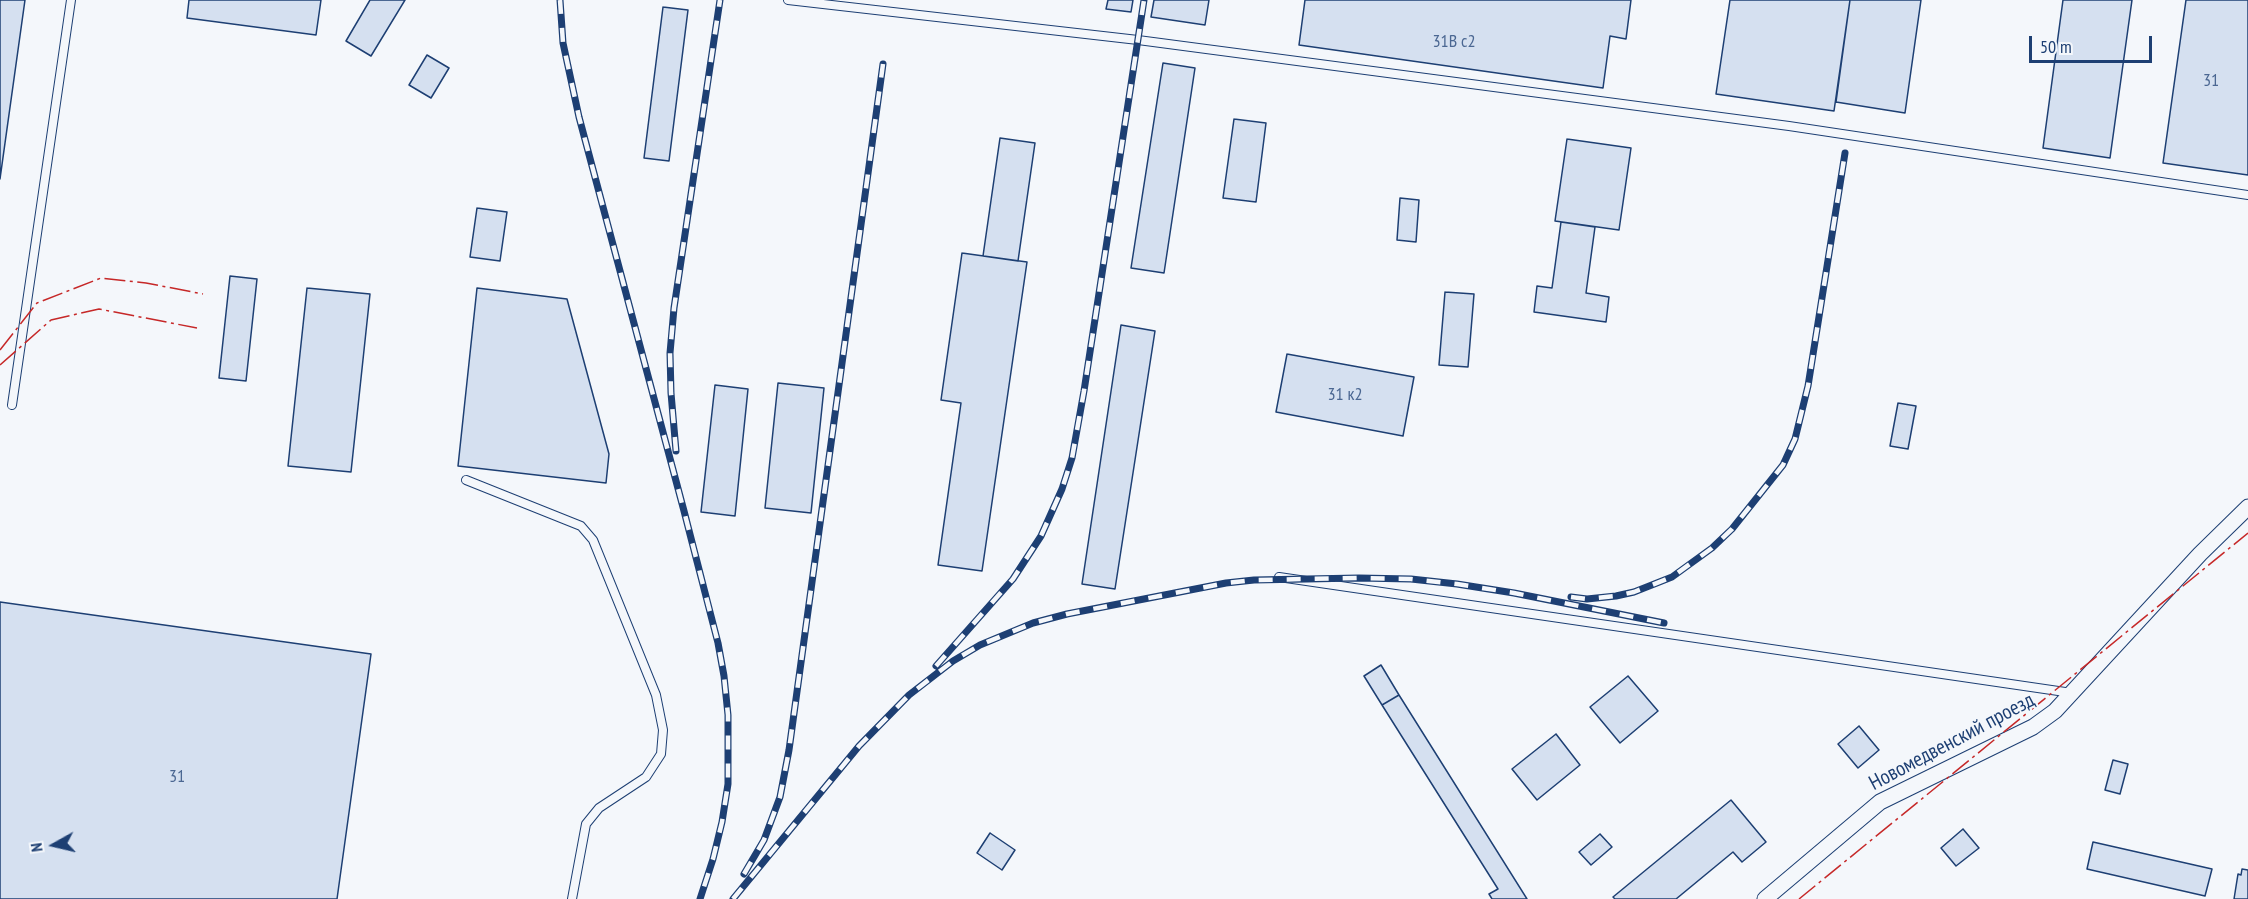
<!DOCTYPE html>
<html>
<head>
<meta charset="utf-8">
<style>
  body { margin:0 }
  #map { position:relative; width:2248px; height:899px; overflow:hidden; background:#f4f7fb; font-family:"PT Sans Narrow",sans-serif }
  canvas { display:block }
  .north { position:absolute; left:24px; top:815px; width:60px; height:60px; -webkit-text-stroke:4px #f4f7fb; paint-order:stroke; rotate:262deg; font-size:16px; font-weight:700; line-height:24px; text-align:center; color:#1d3f73 }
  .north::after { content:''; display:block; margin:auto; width:21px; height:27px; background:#1d3f73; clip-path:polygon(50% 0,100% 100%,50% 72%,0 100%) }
  .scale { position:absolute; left:2029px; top:36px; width:123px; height:27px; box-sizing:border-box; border:3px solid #1d3f73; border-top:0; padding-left:8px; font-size:18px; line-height:21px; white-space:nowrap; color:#1d3f73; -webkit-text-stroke:4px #f4f7fb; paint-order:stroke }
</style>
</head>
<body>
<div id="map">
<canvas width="2248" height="899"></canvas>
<div class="north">N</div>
<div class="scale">50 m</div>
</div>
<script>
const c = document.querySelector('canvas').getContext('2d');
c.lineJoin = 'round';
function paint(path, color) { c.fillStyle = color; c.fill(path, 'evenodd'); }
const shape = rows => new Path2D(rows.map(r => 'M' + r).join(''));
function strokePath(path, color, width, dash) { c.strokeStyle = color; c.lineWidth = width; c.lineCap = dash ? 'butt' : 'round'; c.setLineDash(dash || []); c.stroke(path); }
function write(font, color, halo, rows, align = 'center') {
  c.font = font + ' "PT Sans Narrow",sans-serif'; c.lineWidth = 4.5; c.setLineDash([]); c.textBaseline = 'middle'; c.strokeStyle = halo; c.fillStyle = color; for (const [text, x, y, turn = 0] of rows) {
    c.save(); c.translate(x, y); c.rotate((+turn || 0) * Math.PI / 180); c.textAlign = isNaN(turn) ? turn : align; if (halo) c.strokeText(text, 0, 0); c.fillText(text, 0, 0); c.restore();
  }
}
const building = shape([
  [0,0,25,0,0,179,0,0],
  [189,0,321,0,316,35,187,18,189,0],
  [370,0,405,0,371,56,346,41,370,0],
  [1108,0,1133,0,1131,12,1106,9,1108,0],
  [1154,0,1209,0,1205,25,1151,17,1154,0],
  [1305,0,1631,0,1626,39,1610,36,1603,88,1299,45,1305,0],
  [1730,0,1850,0,1834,111,1716,94,1730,0],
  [1850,0,1921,0,1905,113,1836,102,1850,0],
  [2063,0,2132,0,2110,158,2043,148,2063,0],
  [2186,0,2248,0,2248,175,2163,163,2186,0],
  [663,7,688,10,669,161,644,158,663,7],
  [427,55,449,68,431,98,409,85,427,55],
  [1163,63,1195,68,1164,273,1131,268,1163,63],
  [1234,119,1266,123,1256,202,1223,198,1234,119],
  [1000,138,1035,143,1018,261,983,256,1000,138],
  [1567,139,1631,148,1619,230,1555,221,1567,139],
  [1400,198,1419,200,1416,242,1397,240,1400,198],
  [477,208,507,212,500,261,470,257,477,208],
  [1561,222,1595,227,1586,293,1609,297,1606,322,1534,312,1537,286,1552,288,1561,222],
  [962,253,1027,262,982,571,938,565,961,403,941,400,962,253],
  [230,276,257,279,246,381,219,378,230,276],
  [307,288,370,294,351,472,288,466,307,288],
  [477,288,567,299,609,454,606,483,458,466,477,288],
  [1445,292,1474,294,1468,367,1439,365,1445,292],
  [1121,325,1155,331,1115,589,1082,584,1121,325],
  [1287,354,1414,377,1403,436,1276,412,1287,354],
  [778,383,824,388,811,513,765,508,778,383],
  [715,385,748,389,735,516,701,512,715,385],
  [1898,403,1916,406,1908,449,1890,446,1898,403],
  [0,602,371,654,337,899,0,899,0,602],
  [1381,665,1399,695,1382,705,1364,676,1381,665],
  [1628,676,1658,711,1620,743,1590,707,1628,676],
  [1399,695,1527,899,1492,899,1489,894,1498,889,1382,705,1399,695],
  [1859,726,1879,750,1858,768,1838,744,1859,726],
  [1556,734,1580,765,1537,800,1512,769,1556,734],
  [2113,760,2128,764,2120,794,2105,790,2113,760],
  [1731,800,1766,842,1742,862,1733,852,1676,899,1615,899,1613,897,1731,800],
  [1963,829,1979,848,1956,866,1941,848,1963,829],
  [990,833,1015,850,1002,870,977,853,990,833],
  [1600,834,1612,847,1591,865,1579,852,1600,834],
  [2093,842,2212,869,2205,896,2087,869,2093,842],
  [2242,869,2248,870,2248,899,2234,899,2238,874,2241,875,2242,869]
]);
paint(building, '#d5e0f0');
strokePath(building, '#1d3f73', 1.5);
const service = shape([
  [788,0,1138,40,1789,126,2248,195],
  [12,405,71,0],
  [466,480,581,526,593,540,656,695,663,730,661,754,646,777,599,808,586,824,572,899],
  [1279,577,2072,693]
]);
const minor = shape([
  [1765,899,1880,802,2033,727,2055,711,2200,554,2248,507]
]);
strokePath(service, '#1d3f73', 10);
strokePath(minor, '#1d3f73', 17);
strokePath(service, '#f4f7fb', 8);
strokePath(minor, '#f4f7fb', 15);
const rail = shape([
  [560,0,563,43,579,117,684,511,718,643,724,676,728,715,728,784,722,822,713,859,700,899],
  [676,451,671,393,670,353,674,308,720,0],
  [1571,597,1587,599,1616,596,1634,592,1672,577,1712,548,1732,529,1783,465,1795,439,1808,386,1845,153],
  [936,666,1013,579,1041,536,1062,489,1072,458,1084,391,1144,0],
  [744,874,764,840,780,797,789,750,883,64],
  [733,899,859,746,909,695,953,661,980,645,1033,623,1067,614,1226,583,1254,580,1359,578,1411,579,1457,584,1514,593,1664,623]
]);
strokePath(rail, '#1d3f73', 7);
strokePath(rail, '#f4f7fb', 4.5, [14]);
strokePath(shape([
  [0,350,37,303,101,278,146,283,203,294],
  [0,365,51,320,99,309,197,328],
  [1799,899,2248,533]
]), '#c62828', 1.5, [21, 4.5, 3, 4.5]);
write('18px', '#4b6792', null, [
  ["31В с2",1454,42],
  ["31",2211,81],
  ["31 к2",1345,395],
  ["31",177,777]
]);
write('21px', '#1d3f73', '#f4f7fb', [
  ["Новомедвенский проезд",1952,742,-28]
]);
</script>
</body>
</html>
